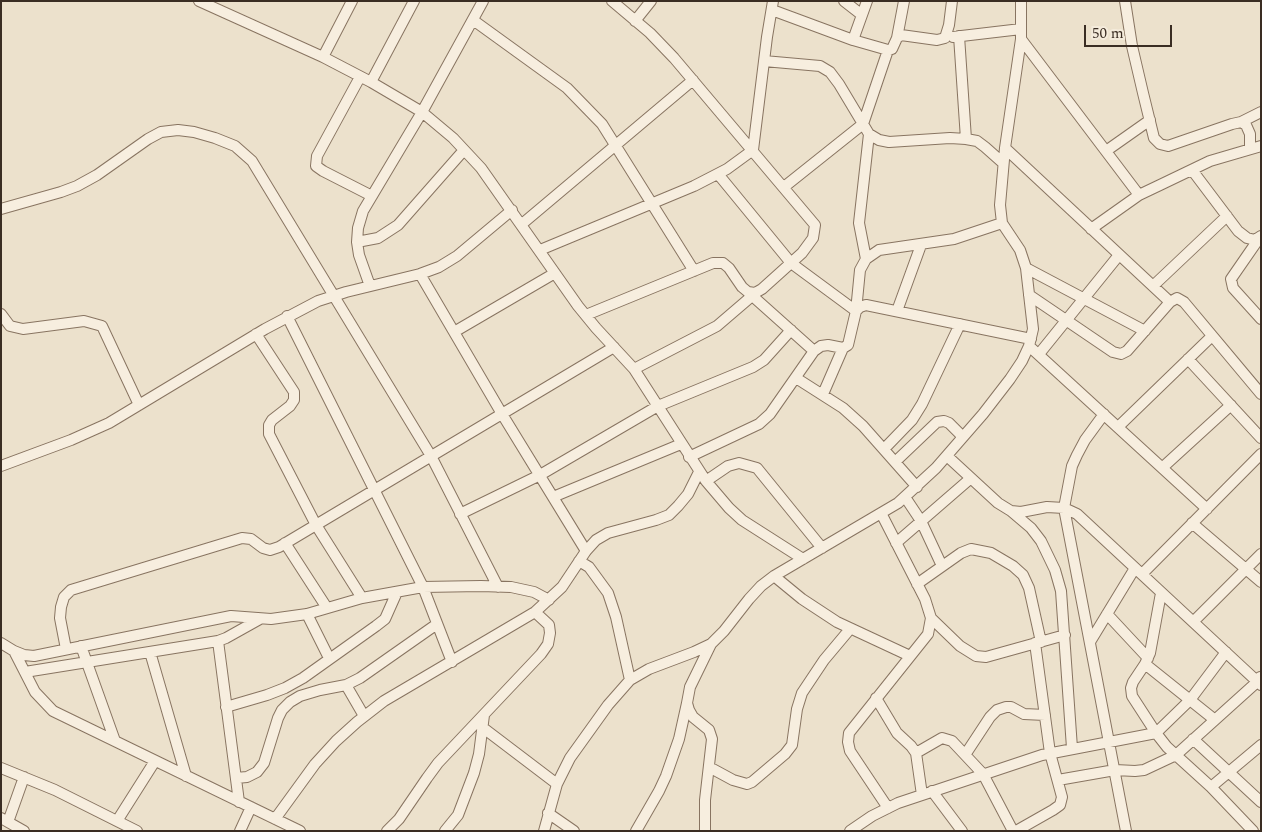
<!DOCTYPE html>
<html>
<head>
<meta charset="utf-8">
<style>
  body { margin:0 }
  #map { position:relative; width:1262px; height:832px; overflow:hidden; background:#ece1cc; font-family:Spectral,serif }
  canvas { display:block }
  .frame { position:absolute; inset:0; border:2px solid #3a2d23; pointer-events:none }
  .scale { position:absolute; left:1084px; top:25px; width:88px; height:22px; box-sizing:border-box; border:2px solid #3a2d23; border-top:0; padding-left:6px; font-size:15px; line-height:18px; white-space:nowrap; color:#3a2d23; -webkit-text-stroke:4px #f4ebdb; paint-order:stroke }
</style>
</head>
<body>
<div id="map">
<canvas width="1262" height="832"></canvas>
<div class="frame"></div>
<div class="scale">50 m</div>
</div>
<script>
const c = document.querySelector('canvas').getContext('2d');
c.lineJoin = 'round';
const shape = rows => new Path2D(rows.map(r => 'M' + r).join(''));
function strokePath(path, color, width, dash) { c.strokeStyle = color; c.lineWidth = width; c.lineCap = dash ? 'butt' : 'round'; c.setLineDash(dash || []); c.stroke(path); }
const street = shape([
  [199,1,323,57,371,82,422,112,453,138,481,168,578,306,596,328,634,369,706,481,729,508,742,520,803,559],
  [844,1,862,15],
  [1125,1,1132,46,1143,93,1154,138,1160,144,1168,146,1232,124,1241,122,1246,125,1250,134,1250,148],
  [772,10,853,40,888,50,892,49,897,38,901,35,937,40,945,38,949,25,952,1],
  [473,20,567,88,602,124,694,271],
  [635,21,651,1],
  [959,36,966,139],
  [953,37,1021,29],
  [897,38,904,1],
  [1021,39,1139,195],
  [853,40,867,1],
  [323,57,352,1],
  [764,61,820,66,830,72,839,84,869,134,879,140,889,142,950,138,966,139,977,141,985,147,1003,163],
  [360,77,317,156,316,166,323,171,372,196],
  [371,82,414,1],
  [1241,122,1261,112],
  [1005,148,1170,302],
  [1106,151,1150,120],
  [1192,170,1238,231,1247,238,1255,240,1261,236],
  [718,174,791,263,856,311],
  [784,187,863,124,888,50],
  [1,209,61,192,77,186,97,175,148,139,161,132,178,130,194,132,215,138,235,146,252,161,431,456,498,587],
  [522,224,693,80],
  [1091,229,1139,195,1160,185,1210,161,1261,146],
  [1260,237,1231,279,1233,288,1261,319],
  [357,242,378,238,398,225,464,150],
  [540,250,694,186,727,169,753,150,767,37,773,1],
  [866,259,859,223,869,134],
  [1026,268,1145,331],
  [420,274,502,414,586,551],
  [370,286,359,255,357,242,358,228,363,211,422,112,483,1],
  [1153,286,1227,216],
  [748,292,814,351],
  [1029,295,1113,352,1121,354,1127,351,1170,302,1177,298,1184,302,1261,394],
  [856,311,860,270,866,259,879,250,954,239,1002,223],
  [897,311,921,245],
  [1,314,10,326,23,329,84,321,102,326,139,405],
  [586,315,713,263,723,263,729,268,742,287,748,292,755,293,762,289,802,253,813,238,815,225,674,58,650,33,612,1],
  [287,316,423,587,452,662],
  [454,332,555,273],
  [256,334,294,392,294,400,290,406,272,420,269,425,269,434,316,525,362,598],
  [1029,346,1207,509],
  [1039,354,1119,255],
  [1188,359,1261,438],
  [634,369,717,326,752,296],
  [796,378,843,408,863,426,917,487],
  [823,394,843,348],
  [1104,414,1085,440,1077,455,1072,466,1064,508,1126,831],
  [1118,427,1212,336],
  [884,449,912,420,922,404,960,324],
  [947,456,998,503,1011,511,1021,512,1047,507,1064,508,1077,514,1261,685],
  [689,457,759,424,770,414,814,351,821,346,828,345,843,348,848,345,856,311,860,307,866,305,1031,339],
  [895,462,937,422,944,421,949,423,963,437],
  [1,466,71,440,109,423,265,329,318,301,346,292,420,274,439,267,457,256,512,210],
  [1162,468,1231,405],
  [706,481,728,466,739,463,757,468,822,548],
  [553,497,681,444],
  [905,497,921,521,942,566],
  [1011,511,1031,528,1041,541,1055,570,1061,591,1072,748],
  [881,513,925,599,931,618,928,634,849,733,848,742,850,751,888,808],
  [460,514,540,475,658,406,753,367,764,360,791,330],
  [1192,523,1261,582],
  [285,543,327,608],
  [896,543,971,478],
  [579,561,589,567,608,593,616,617,630,680],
  [1142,574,1261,454],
  [774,576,802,599,837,622,910,656],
  [917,584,961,553,971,549,991,553,1013,566,1023,575,1029,588,1041,642],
  [1161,593,1150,653,1145,664,1133,682,1131,688,1132,696,1156,733,1167,747,1211,787,1253,831],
  [307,614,329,658],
  [1107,614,1148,658],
  [931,618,960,646,976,656,986,657,1065,635],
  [1193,622,1261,554],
  [218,641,239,802],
  [1090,642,1135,568],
  [1,643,14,651,24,655,34,656,231,616,271,619,307,614,362,598,423,587,481,586,511,587,534,592,549,600],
  [81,646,115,741],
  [66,649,60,618,61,607,64,597,71,590,242,538,251,539,263,548,270,550,279,547,614,347],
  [14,651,35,692,53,711,300,831],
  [150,652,186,776],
  [1145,664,1215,720],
  [25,672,218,641,226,638,260,619],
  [346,685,364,716],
  [876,698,897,733,911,746,916,753,922,795],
  [226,707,267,695,285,688,303,678,376,626,385,619,397,592],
  [482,727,557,784],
  [1193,739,1261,802],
  [916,753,942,738,952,741,983,774,1013,831],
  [965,755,990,717,997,710,1006,707,1011,707,1024,714,1045,715],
  [709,767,733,780,747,784,752,782,785,754,792,745,797,709,802,693,824,660,850,629],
  [1,768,55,790,137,831],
  [236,778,247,777,257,772,264,763,278,718,282,710,290,702,300,696,320,690,346,685,360,678,437,624],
  [1058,780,1115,770,1135,771,1144,770,1176,755,1257,682,1260,677],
  [1211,787,1261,745],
  [932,791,962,831],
  [548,813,574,831],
  [1,818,24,831],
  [275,819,315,764,336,741,357,722,384,701,535,612,562,587,586,551,596,540,608,533,656,520,669,515,678,506,688,494,699,472],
  [117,821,155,761],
  [8,822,24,777],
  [240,831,251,807],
  [387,831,399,819,427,778,438,763,541,654,548,644,550,633,549,625,535,612],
  [445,831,458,815,474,773,479,754,484,715],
  [544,831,557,784,570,758,608,705,630,680,649,669,694,652,711,644,724,631,749,599,761,586,774,576,898,503,936,468,983,414,1010,379,1022,361,1029,346,1033,329,1026,268,1020,250,1002,223,1000,205,1005,148,1021,39,1021,1],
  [636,831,659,791,666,776,679,739,687,703],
  [705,831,705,800,712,739,709,730,693,717,689,710,687,703,690,687,711,644],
  [850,831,872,816,898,803,1042,755,1156,733,1190,700,1226,652],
  [1016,831,1053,810,1060,805,1062,797,1050,753,1035,643]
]);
strokePath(street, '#887461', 12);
strokePath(street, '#f7eedf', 10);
</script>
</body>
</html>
